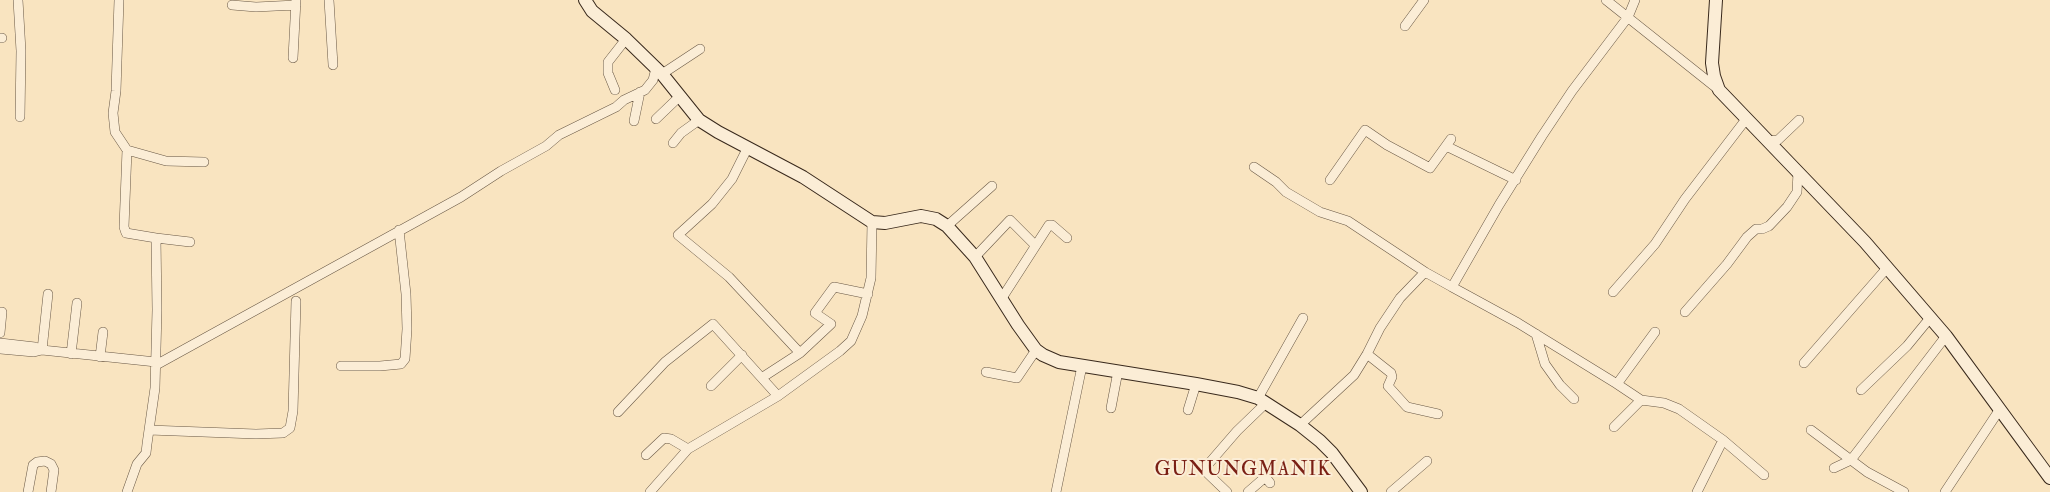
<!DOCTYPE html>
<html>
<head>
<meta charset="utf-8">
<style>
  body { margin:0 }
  canvas { display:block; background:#f9e4c0 }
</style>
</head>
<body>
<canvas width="2050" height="492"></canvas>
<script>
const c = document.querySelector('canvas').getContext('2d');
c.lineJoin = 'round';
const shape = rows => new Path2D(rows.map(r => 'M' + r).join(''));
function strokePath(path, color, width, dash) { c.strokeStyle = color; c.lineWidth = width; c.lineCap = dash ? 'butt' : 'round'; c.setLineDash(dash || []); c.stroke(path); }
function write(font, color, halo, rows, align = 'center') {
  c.font = font + ' "IM FELL Double Pica",serif'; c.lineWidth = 4; c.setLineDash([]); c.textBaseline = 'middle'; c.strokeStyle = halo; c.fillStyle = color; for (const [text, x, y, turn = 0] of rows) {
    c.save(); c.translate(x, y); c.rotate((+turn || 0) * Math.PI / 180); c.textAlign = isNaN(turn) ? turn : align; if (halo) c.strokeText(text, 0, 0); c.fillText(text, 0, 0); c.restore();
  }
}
const street = shape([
  [18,0,21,51,20,117],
  [119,0,116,91,113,113,115,132,127,150,124,227,126,233,156,238,157,310,155,388,147,444,146,453,137,464,127,492],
  [329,0,333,65],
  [1606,0,1719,90],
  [232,5,256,7,296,5],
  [1405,26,1424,0],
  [0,38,2,38],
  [293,58,296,0],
  [662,74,700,49],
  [615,90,608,73,608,62,626,39],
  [656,119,680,96],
  [634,121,640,92],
  [1768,141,1778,140,1799,120],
  [673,143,681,133,699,120],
  [1446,146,1516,180],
  [748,147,732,179,712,204,678,235,729,277,800,353],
  [127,150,166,161,204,162],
  [1254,167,1276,182,1286,192,1320,212,1348,221,1425,272],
  [1330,180,1365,130,1387,145,1430,168,1451,139],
  [947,226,992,186],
  [156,238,190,242],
  [975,257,1010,220,1035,245],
  [1452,287,1518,323,1617,384,1655,332],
  [1613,292,1655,244,1685,199,1747,118],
  [48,294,42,350,156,362],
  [1002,298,1049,225,1052,225,1067,238],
  [0,312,2,312,0,333],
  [1685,312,1727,264,1747,237,1756,229,1762,229,1769,226,1787,207,1797,192,1798,172],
  [1536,334,1545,364,1560,385,1574,399],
  [0,343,35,347,42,350,34,352,0,349],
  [71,354,77,303],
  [1367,354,1391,373,1392,377,1388,386,1407,407,1438,414],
  [100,357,103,332],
  [1804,363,1887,268],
  [156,365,461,197,501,171,546,146,559,135,616,107,624,100,645,90,653,80,656,68],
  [341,366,380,366,401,364,405,359,407,329,406,294,399,230],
  [986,372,1017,378,1036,350],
  [763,377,800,353,831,324,815,313,834,287,868,294],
  [1617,384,1641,400,1664,403,1679,409,1723,440,1764,475],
  [711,386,742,355],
  [1861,390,1907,346,1930,318],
  [1258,398,1303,318],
  [1111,408,1118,371],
  [1188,410,1196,384],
  [618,412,665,362,713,324,778,396],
  [1300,425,1354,375,1367,354,1380,328,1400,298,1425,272,1452,287,1499,205,1542,136,1572,91,1628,17,1635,0],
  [1614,427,1641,400],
  [149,430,256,434,283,433,290,428,293,411,296,301],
  [1811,430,1867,472,1904,492],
  [646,455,664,438,671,439,688,449],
  [1834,468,1851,460,1946,336],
  [28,492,33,465,37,462,45,461,51,464,54,470,51,492],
  [650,492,688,449,778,396,840,351,851,341,862,316,871,278,872,222],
  [1056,492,1082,366],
  [1227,492,1205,471,1205,468,1237,431,1266,403],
  [1248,492,1263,479,1267,479,1270,483],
  [1391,492,1427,461],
  [1697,492,1723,440],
  [1945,492,2000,409]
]);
const secondary = shape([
  [585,0,592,11,626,39,662,74,699,120,718,132,803,177,872,222,885,223,921,216,936,219,947,226,975,257,1018,325,1036,350,1043,355,1059,362,1196,384,1238,392,1258,398,1300,425,1320,441,1332,453,1361,492],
  [1716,0,1712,63,1714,76,1719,90,1865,242,1946,336,2050,478]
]);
strokePath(street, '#695845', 10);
strokePath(secondary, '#39291c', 14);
strokePath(street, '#fbedd6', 9);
strokePath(secondary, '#fbedd6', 12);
c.letterSpacing = '1px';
write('19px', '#7a1f14', '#fbedd6', [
  ["GUNUNGMANIK",1243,471]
]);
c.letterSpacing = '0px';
</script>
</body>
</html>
